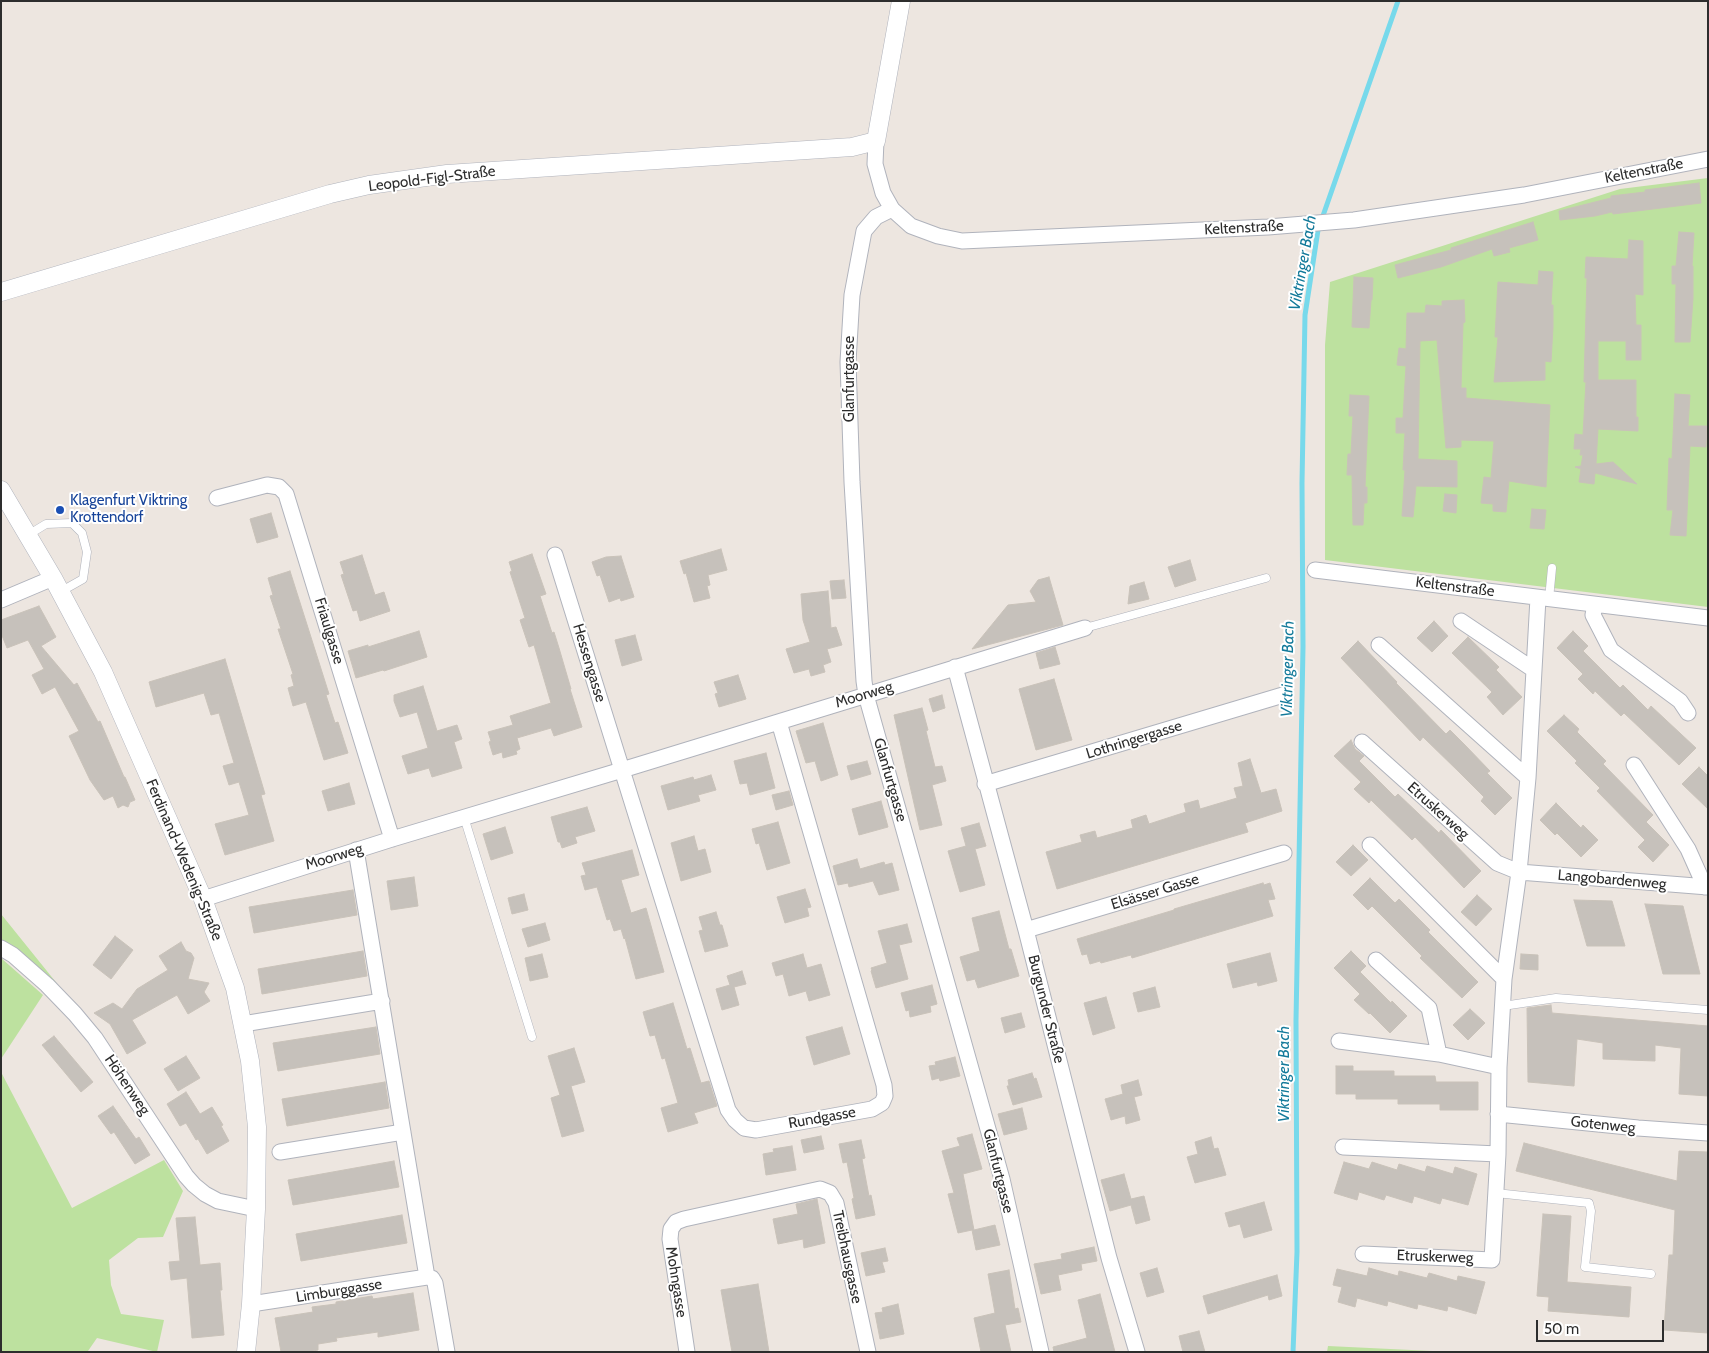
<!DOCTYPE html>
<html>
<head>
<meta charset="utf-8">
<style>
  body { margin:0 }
  #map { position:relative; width:1709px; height:1353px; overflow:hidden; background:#ede6e0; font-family:Cabin,sans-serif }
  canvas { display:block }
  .frame { position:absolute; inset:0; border:2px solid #2d2d2d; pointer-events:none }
  .scale { position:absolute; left:1536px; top:1320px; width:128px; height:22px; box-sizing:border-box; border:2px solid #2d2d2d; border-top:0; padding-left:6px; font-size:15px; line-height:18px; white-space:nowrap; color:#2d2d2d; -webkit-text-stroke:4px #fff; paint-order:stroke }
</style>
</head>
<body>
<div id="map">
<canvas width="1709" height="1353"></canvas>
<div class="frame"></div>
<div class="scale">50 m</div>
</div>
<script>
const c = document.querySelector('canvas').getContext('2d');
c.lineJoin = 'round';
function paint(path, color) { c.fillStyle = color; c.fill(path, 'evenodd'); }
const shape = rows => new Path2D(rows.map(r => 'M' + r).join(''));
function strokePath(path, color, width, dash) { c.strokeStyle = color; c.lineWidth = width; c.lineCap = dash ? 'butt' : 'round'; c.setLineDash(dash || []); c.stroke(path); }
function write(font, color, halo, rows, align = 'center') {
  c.font = font + ' Cabin,sans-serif'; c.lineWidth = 4; c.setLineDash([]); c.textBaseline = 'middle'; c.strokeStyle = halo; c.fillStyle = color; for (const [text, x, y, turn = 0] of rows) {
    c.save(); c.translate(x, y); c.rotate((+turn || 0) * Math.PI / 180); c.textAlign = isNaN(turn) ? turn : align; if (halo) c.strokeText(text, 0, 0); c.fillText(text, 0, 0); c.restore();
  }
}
paint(shape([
  [1708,178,1708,607,1325,560,1325,345,1330,282,1620,189],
  [1,914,63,991,9,944,1,940],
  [1,958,43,995,1,1059],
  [1,1072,72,1208,164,1160,183,1191,163,1237,138,1238,109,1260,111,1285,121,1314,164,1320,157,1352,97,1338,88,1351,1,1352],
  [1328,1346,1453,1352,1327,1352]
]), '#bde19f');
strokePath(shape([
  [1293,1352,1297,1252,1296,1020,1303,647,1302,483,1305,315,1318,230,1398,1]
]), '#77d9eb', 5);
const building = shape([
  [1699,183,1701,203,1613,214,1612,212,1595,216,1560,220,1559,211,1611,198,1611,196,1645,192,1645,190,1699,183],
  [1533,222,1538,240,1509,248,1510,252,1494,256,1492,249,1441,267,1398,278,1395,265,1451,250,1451,248,1533,222],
  [1679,232,1694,233,1692,266,1693,266,1693,298,1690,342,1675,342,1676,284,1672,284,1672,266,1676,266,1679,232],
  [1629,240,1643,241,1643,295,1635,294,1636,325,1641,325,1641,360,1626,360,1626,341,1598,341,1598,380,1636,380,1636,417,1638,417,1638,431,1598,429,1596,464,1613,462,1637,484,1595,473,1594,484,1579,482,1581,469,1575,467,1581,466,1583,455,1580,455,1581,449,1574,449,1575,434,1583,435,1586,382,1584,382,1587,278,1585,278,1586,257,1628,259,1629,240],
  [1539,271,1553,272,1551,305,1553,305,1553,327,1551,362,1545,361,1545,380,1494,382,1498,337,1495,337,1498,282,1538,285,1539,271],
  [1354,277,1373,278,1372,300,1371,300,1369,328,1352,327,1354,277],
  [1464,300,1465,322,1463,323,1461,388,1466,388,1466,398,1550,405,1546,487,1509,481,1506,512,1493,511,1493,504,1481,503,1484,477,1491,478,1494,441,1461,440,1461,447,1446,448,1437,340,1420,341,1418,459,1457,461,1457,487,1416,486,1413,517,1402,516,1405,470,1403,470,1405,433,1396,433,1396,418,1403,418,1406,366,1397,365,1399,348,1406,349,1407,313,1425,313,1426,305,1442,306,1442,301,1464,300],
  [1675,394,1690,395,1688,426,1707,426,1706,447,1690,446,1686,536,1670,535,1673,510,1667,510,1669,458,1672,459,1675,394],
  [1350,395,1369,396,1365,487,1367,487,1367,503,1364,503,1363,525,1353,525,1352,475,1347,475,1348,454,1351,454,1353,416,1349,416,1350,395],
  [1445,494,1457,495,1456,513,1443,511,1445,494],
  [1532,509,1546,510,1544,529,1530,528,1532,509],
  [271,513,278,537,257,543,250,519,271,513],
  [721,549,727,570,708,575,710,585,707,586,710,598,694,602,686,573,684,574,680,561,721,549],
  [532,554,546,594,540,596,552,633,554,632,559,648,571,689,570,689,582,727,554,736,551,728,517,738,520,749,516,751,517,754,503,758,502,752,493,755,489,742,491,741,488,732,513,725,510,716,551,703,534,645,529,647,520,620,525,618,510,572,512,571,509,562,532,554],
  [362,555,375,595,384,592,390,611,360,621,357,610,353,611,341,575,344,574,340,562,362,555],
  [621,556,634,597,621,601,620,598,609,602,600,575,597,576,592,562,606,557,621,556],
  [1190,560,1196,580,1175,587,1168,567,1190,560],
  [290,571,329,694,326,695,335,723,338,722,348,753,324,760,306,702,293,706,288,688,294,686,291,675,293,674,278,629,281,629,270,596,273,595,268,578,290,571],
  [1049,577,1063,625,972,649,1008,605,1036,602,1030,591,1038,580,1049,577],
  [844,580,846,598,832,599,830,581,844,580],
  [1144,582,1149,599,1128,604,1130,586,1144,582],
  [828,591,831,628,836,627,842,645,827,649,831,662,823,665,825,672,811,676,809,669,794,673,786,649,810,642,803,620,801,594,828,591],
  [39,606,56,637,41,646,74,685,77,683,98,722,100,721,124,777,125,777,135,800,130,802,128,807,123,805,118,808,113,796,104,800,90,780,69,736,79,731,55,687,42,694,32,675,44,669,28,640,7,648,1,633,1,620,39,606],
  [1434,621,1448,636,1432,652,1417,638,1434,621],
  [419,631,427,657,384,671,383,670,356,678,348,651,368,645,368,647,419,631],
  [1573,631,1588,646,1583,651,1620,688,1623,685,1648,710,1651,706,1696,748,1679,765,1624,713,1621,716,1595,691,1593,694,1578,679,1583,674,1557,648,1573,631],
  [635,635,642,660,622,666,615,640,635,635],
  [1468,637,1499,667,1496,670,1522,697,1503,715,1487,697,1492,692,1452,653,1468,637],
  [1358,641,1397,682,1396,683,1446,734,1450,730,1465,745,1490,771,1487,773,1512,798,1495,815,1481,801,1484,797,1459,772,1423,737,1420,741,1341,658,1358,641],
  [1055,647,1060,664,1040,669,1036,653,1055,647],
  [225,659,265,794,261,795,274,841,225,855,215,824,249,815,239,782,229,785,223,766,234,763,219,713,211,715,204,693,156,707,149,682,225,659],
  [738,675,746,699,719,707,715,694,718,693,714,682,738,675],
  [1054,679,1072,740,1036,750,1019,689,1054,679],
  [423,686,437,731,457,725,462,739,454,742,462,768,432,777,429,768,408,774,402,756,428,748,417,712,400,717,394,701,394,695,423,686],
  [942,695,945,708,933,712,929,699,942,695],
  [922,708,928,730,926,731,935,767,942,766,946,781,932,785,942,825,920,830,894,715,922,708],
  [1564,715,1579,729,1577,732,1606,761,1603,764,1653,815,1646,822,1669,845,1653,862,1638,847,1645,840,1597,791,1600,788,1575,763,1577,761,1547,731,1564,715],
  [823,723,838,775,821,781,815,761,806,763,796,731,823,723],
  [1351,740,1355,749,1364,756,1359,761,1395,797,1398,794,1439,833,1441,830,1481,871,1464,888,1415,837,1412,840,1371,800,1369,803,1354,789,1361,782,1334,756,1351,740],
  [766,753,775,788,750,795,747,783,740,784,734,761,766,753],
  [1250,759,1261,793,1276,789,1282,811,1245,823,1248,832,1057,889,1046,852,1082,842,1080,835,1095,831,1097,838,1133,828,1131,820,1146,815,1149,824,1186,812,1184,804,1198,800,1200,809,1237,798,1234,788,1243,786,1238,763,1250,759],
  [867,761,871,774,851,780,847,766,867,761],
  [1699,767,1708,776,1708,809,1682,784,1699,767],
  [711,775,716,790,698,795,700,801,668,810,661,786,693,777,694,780,711,775],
  [349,783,355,804,328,811,322,791,349,783],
  [789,791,793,805,776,810,772,795,789,791],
  [881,801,888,827,859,835,852,809,881,801],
  [1556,803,1581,828,1583,825,1598,840,1581,857,1557,833,1555,835,1540,820,1556,803],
  [587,807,595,831,575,837,577,843,562,848,560,842,558,842,551,817,587,807],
  [778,822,790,863,767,870,759,843,756,844,752,829,778,822],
  [979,823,986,846,975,849,985,885,960,892,948,851,966,846,961,828,979,823],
  [505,827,513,853,491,860,483,834,505,827],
  [694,836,698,851,705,849,711,872,681,881,671,843,694,836],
  [1353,845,1368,860,1351,876,1336,862,1353,845],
  [632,850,639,875,621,880,631,913,646,908,664,972,636,979,625,938,624,939,621,929,614,931,610,919,607,920,597,887,585,890,581,876,586,875,582,863,632,850],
  [857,859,860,869,884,862,885,865,892,863,899,890,879,895,873,881,849,887,848,883,838,885,833,866,857,859],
  [414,877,418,906,391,910,387,881,414,877],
  [1370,878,1395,903,1399,899,1430,930,1428,932,1478,982,1462,998,1420,958,1422,956,1372,906,1368,910,1353,895,1370,878],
  [1263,883,1264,885,1270,883,1275,899,1268,900,1273,916,1132,958,1131,955,1101,963,1100,961,1090,964,1087,954,1082,955,1077,939,1174,910,1174,909,1263,883],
  [805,889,811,907,807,908,809,916,785,923,777,897,805,889],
  [353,890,357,915,254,933,249,907,353,890],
  [524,894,528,910,512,914,508,898,524,894],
  [1477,895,1492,909,1476,926,1461,912,1477,895],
  [1574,900,1612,901,1625,946,1587,946,1574,900],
  [1645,904,1683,906,1700,974,1663,974,1645,904],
  [999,911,1009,949,1011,949,1019,976,978,988,975,979,967,981,960,957,980,951,972,918,999,911],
  [716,912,720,925,722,925,728,946,705,952,699,931,703,930,699,917,716,912],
  [545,923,550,940,528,947,522,929,545,923],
  [907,924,912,942,899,945,908,979,876,988,871,971,872,970,871,968,887,963,878,931,907,924],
  [115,936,133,950,111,979,93,965,115,936],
  [181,942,186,951,191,953,194,958,188,979,209,983,204,992,210,1001,188,1014,177,995,132,1020,146,1043,127,1054,110,1024,94,1013,113,1003,122,1009,137,989,168,970,159,956,181,942],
  [363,951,367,976,262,994,258,969,363,951],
  [1351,951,1366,966,1360,972,1391,1003,1392,1001,1407,1016,1390,1033,1370,1013,1369,1014,1354,1000,1360,994,1334,968,1351,951],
  [1270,953,1277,981,1258,986,1257,982,1233,988,1227,964,1270,953],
  [542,954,548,977,530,981,525,958,542,954],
  [803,954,807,968,821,964,830,995,809,1001,806,991,789,996,783,974,776,976,772,963,803,954],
  [1521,954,1538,955,1538,970,1520,969,1521,954],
  [742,971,746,984,734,987,739,1005,722,1010,716,989,730,985,727,976,742,971],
  [932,985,937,1004,930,1006,931,1012,910,1017,909,1010,906,1011,901,993,932,985],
  [1155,987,1160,1007,1138,1012,1133,993,1155,987],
  [1106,997,1115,1028,1093,1035,1084,1003,1106,997],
  [673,1003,687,1049,690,1048,701,1083,709,1081,717,1106,694,1113,698,1123,668,1132,661,1108,678,1103,665,1058,662,1059,655,1035,650,1036,643,1012,673,1003],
  [1551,1005,1552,1013,1708,1026,1708,1096,1679,1094,1681,1048,1655,1045,1655,1061,1603,1059,1603,1043,1577,1039,1574,1086,1528,1082,1527,1008,1551,1005],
  [1470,1009,1485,1023,1468,1040,1453,1025,1470,1009],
  [1021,1013,1025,1027,1005,1033,1001,1018,1021,1013],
  [376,1027,380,1054,278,1071,273,1043,376,1027],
  [842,1027,850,1054,814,1065,806,1037,842,1027],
  [54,1036,93,1082,81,1092,42,1045,54,1036],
  [574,1048,585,1082,571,1086,584,1131,562,1137,551,1098,560,1095,548,1056,574,1048],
  [186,1056,200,1078,178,1091,164,1069,186,1056],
  [955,1057,960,1076,940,1081,939,1078,932,1080,929,1066,936,1065,935,1062,955,1057],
  [1336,1066,1353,1066,1353,1071,1394,1071,1394,1076,1435,1076,1436,1082,1478,1082,1478,1110,1440,1110,1440,1104,1398,1104,1398,1099,1356,1099,1356,1094,1336,1094,1336,1066],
  [1032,1073,1034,1079,1036,1078,1042,1097,1013,1105,1007,1086,1009,1086,1008,1080,1032,1073],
  [1138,1080,1142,1095,1134,1097,1140,1120,1126,1124,1125,1116,1111,1120,1105,1099,1123,1094,1121,1085,1138,1080],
  [385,1082,389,1108,287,1126,282,1099,385,1082],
  [186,1092,200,1114,212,1107,223,1125,221,1126,229,1141,207,1154,198,1139,196,1140,186,1123,180,1126,167,1104,186,1092],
  [113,1106,136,1139,139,1137,150,1155,135,1164,114,1132,111,1134,98,1116,113,1106],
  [1022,1108,1027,1129,1004,1135,998,1114,1022,1108],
  [972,1134,982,1169,963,1174,974,1230,995,1225,1000,1245,976,1250,972,1230,958,1233,948,1194,954,1193,942,1151,960,1146,957,1138,972,1134],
  [821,1136,824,1149,804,1153,801,1140,821,1136],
  [1211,1137,1214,1149,1218,1148,1226,1175,1195,1183,1187,1157,1198,1154,1195,1142,1211,1137],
  [861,1140,865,1158,862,1159,869,1196,871,1195,875,1215,856,1219,852,1199,854,1198,847,1162,843,1163,839,1144,861,1140],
  [1524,1143,1677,1181,1679,1151,1708,1152,1708,1333,1664,1330,1669,1255,1673,1255,1675,1210,1516,1171,1524,1143],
  [792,1146,796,1170,766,1175,763,1154,774,1152,773,1149,792,1146],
  [394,1161,399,1187,293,1205,288,1180,394,1161],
  [1344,1162,1369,1169,1372,1162,1397,1170,1399,1164,1425,1172,1427,1166,1453,1174,1455,1167,1477,1174,1468,1205,1442,1198,1440,1204,1414,1196,1412,1203,1386,1195,1384,1200,1359,1192,1357,1200,1334,1193,1344,1162],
  [1124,1174,1131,1199,1144,1196,1150,1220,1136,1224,1131,1205,1110,1211,1101,1180,1124,1174],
  [817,1199,825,1243,804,1248,803,1239,778,1244,773,1219,798,1214,796,1204,817,1199],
  [1264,1202,1272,1230,1244,1238,1240,1224,1229,1227,1225,1213,1264,1202],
  [1543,1214,1571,1216,1567,1282,1631,1287,1629,1317,1548,1311,1549,1297,1537,1296,1543,1214],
  [402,1215,407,1243,301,1261,296,1234,402,1215],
  [195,1217,200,1265,220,1263,222,1290,220,1290,224,1335,192,1338,187,1278,171,1280,169,1262,180,1261,176,1218,195,1217],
  [1094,1247,1097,1261,1081,1264,1082,1270,1058,1275,1061,1290,1041,1294,1034,1264,1062,1259,1061,1254,1094,1247],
  [885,1248,888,1261,882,1262,885,1272,866,1276,861,1253,885,1248],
  [1157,1268,1164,1292,1147,1297,1140,1273,1157,1268],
  [1369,1268,1398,1276,1399,1271,1427,1278,1429,1273,1457,1281,1458,1276,1485,1282,1476,1314,1448,1306,1447,1311,1418,1304,1417,1309,1388,1301,1387,1306,1357,1298,1355,1307,1338,1302,1342,1287,1333,1285,1337,1269,1367,1276,1369,1268],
  [1009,1270,1015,1309,1018,1308,1021,1322,1005,1325,1011,1352,981,1352,974,1318,995,1313,988,1274,1009,1270],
  [1277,1275,1282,1296,1269,1300,1268,1295,1208,1314,1203,1296,1277,1275],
  [758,1284,769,1352,732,1352,721,1290,758,1284],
  [413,1293,419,1330,378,1337,378,1332,336,1338,337,1341,318,1344,318,1350,308,1352,281,1352,275,1318,313,1312,312,1307,336,1304,336,1302,372,1296,373,1299,413,1293],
  [1100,1294,1115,1352,1054,1352,1053,1347,1087,1338,1078,1300,1100,1294],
  [898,1304,904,1334,880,1339,875,1313,883,1312,882,1308,898,1304],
  [1199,1331,1205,1352,1183,1352,1179,1336,1199,1331]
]);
paint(building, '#c6c1bb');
strokePath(building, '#c9c2b9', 1);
const service = shape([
  [28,535,46,524,72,523,82,533,87,552,83,579,60,592],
  [1549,599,1552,568],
  [1085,628,1266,578],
  [464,817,532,1037],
  [1503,1006,1556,998,1708,1010],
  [1496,1193,1589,1203,1591,1211,1585,1267,1651,1274]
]);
const minor = shape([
  [876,141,875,164,883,193,892,209,911,226,938,236,962,241,1268,227,1354,220,1524,195,1708,159],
  [892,209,876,217,864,231,852,295,848,362,852,482,864,681,866,695,1002,1179,1041,1352],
  [217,498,267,485,279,487,286,494,392,839],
  [555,555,728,1110,735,1120,744,1128,756,1130,872,1109,882,1103,885,1096,884,1085,779,722],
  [1315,570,1708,618],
  [1,600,53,578],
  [1595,605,1593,615,1611,650,1680,701,1688,713],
  [1461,621,1534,670],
  [1379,645,1528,778],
  [955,667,1026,930,1109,1258,1137,1352],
  [1362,742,1497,863,1519,872,1708,887],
  [1634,765,1688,849,1705,887],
  [985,784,1283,695],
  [1370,845,1504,979],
  [356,850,427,1277],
  [203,899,392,839,622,770,1085,628],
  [1026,930,1284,853],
  [1,948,13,955,47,985,75,1014,95,1038,186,1176,194,1185,205,1194,218,1201,256,1209],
  [1376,960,1429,1008,1439,1054],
  [243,1024,382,1001],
  [1339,1041,1439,1054,1499,1067],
  [1498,1114,1638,1128,1708,1133],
  [1343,1147,1498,1154],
  [280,1152,403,1132],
  [1363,1254,1492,1260,1498,1154,1499,1067,1504,979,1519,872,1528,778,1538,598],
  [251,1304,427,1277,432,1278,435,1283,447,1352],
  [687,1352,670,1239,671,1229,676,1222,684,1219,820,1189,830,1193,836,1203,868,1352]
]);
const tertiary = shape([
  [1,292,330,194,369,185,447,174,852,147,876,141,901,1],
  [1,490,53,578,103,672,203,899,235,988,250,1061,257,1127,256,1209,251,1304,246,1352]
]);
strokePath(service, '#b0b3bc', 9);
strokePath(minor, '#b0b3bc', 17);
strokePath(tertiary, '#b0b3bc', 19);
strokePath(service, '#fff', 8);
strokePath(minor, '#fff', 15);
strokePath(tertiary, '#fff', 18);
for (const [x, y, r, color] of [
  [60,510,5,"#1a4fb4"]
]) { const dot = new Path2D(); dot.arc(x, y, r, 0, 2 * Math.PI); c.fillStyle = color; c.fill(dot); strokePath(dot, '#fff', 2); }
write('15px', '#2d2d2d', '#fff', [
  ["Keltenstraße",1644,171,-11],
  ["Leopold-Figl-Straße",432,179,-7],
  ["Keltenstraße",1244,228,-3],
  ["Glanfurtgasse",850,379,-90],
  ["Keltenstraße",1455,587,7],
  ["Friaulgasse",329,631,73],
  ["Hessengasse",589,663,73],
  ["Moorweg",864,695,-17],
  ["Lothringergasse",1134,740,-17],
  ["Glanfurtgasse",890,780,74],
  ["Etruskerweg",1438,811,42],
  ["Moorweg",334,857,-17],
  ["Ferdinand-Wedenig-Straße",184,860,67],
  ["Langobardenweg",1612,880,5],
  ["Elsässer Gasse",1155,892,-17],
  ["Burgunder Straße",1046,1009,76],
  ["Höhenweg",127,1085,56],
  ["Rundgasse",822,1118,-10],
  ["Gotenweg",1603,1125,6],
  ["Glanfurtgasse",998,1171,76],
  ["Treibhausgasse",847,1257,78],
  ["Etruskerweg",1435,1257,2],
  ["Mohngasse",676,1282,81],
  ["Limburggasse",339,1291,-9]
]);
write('15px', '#164399', '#fff', [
  ["Klagenfurt Viktring",70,501],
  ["Krottendorf",70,518]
], 'left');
write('italic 16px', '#137a9a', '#fff', [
  ["Viktringer Bach",1303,263,-80],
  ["Viktringer Bach",1288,669,-89],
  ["Viktringer Bach",1284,1074,-90]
]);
</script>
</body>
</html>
